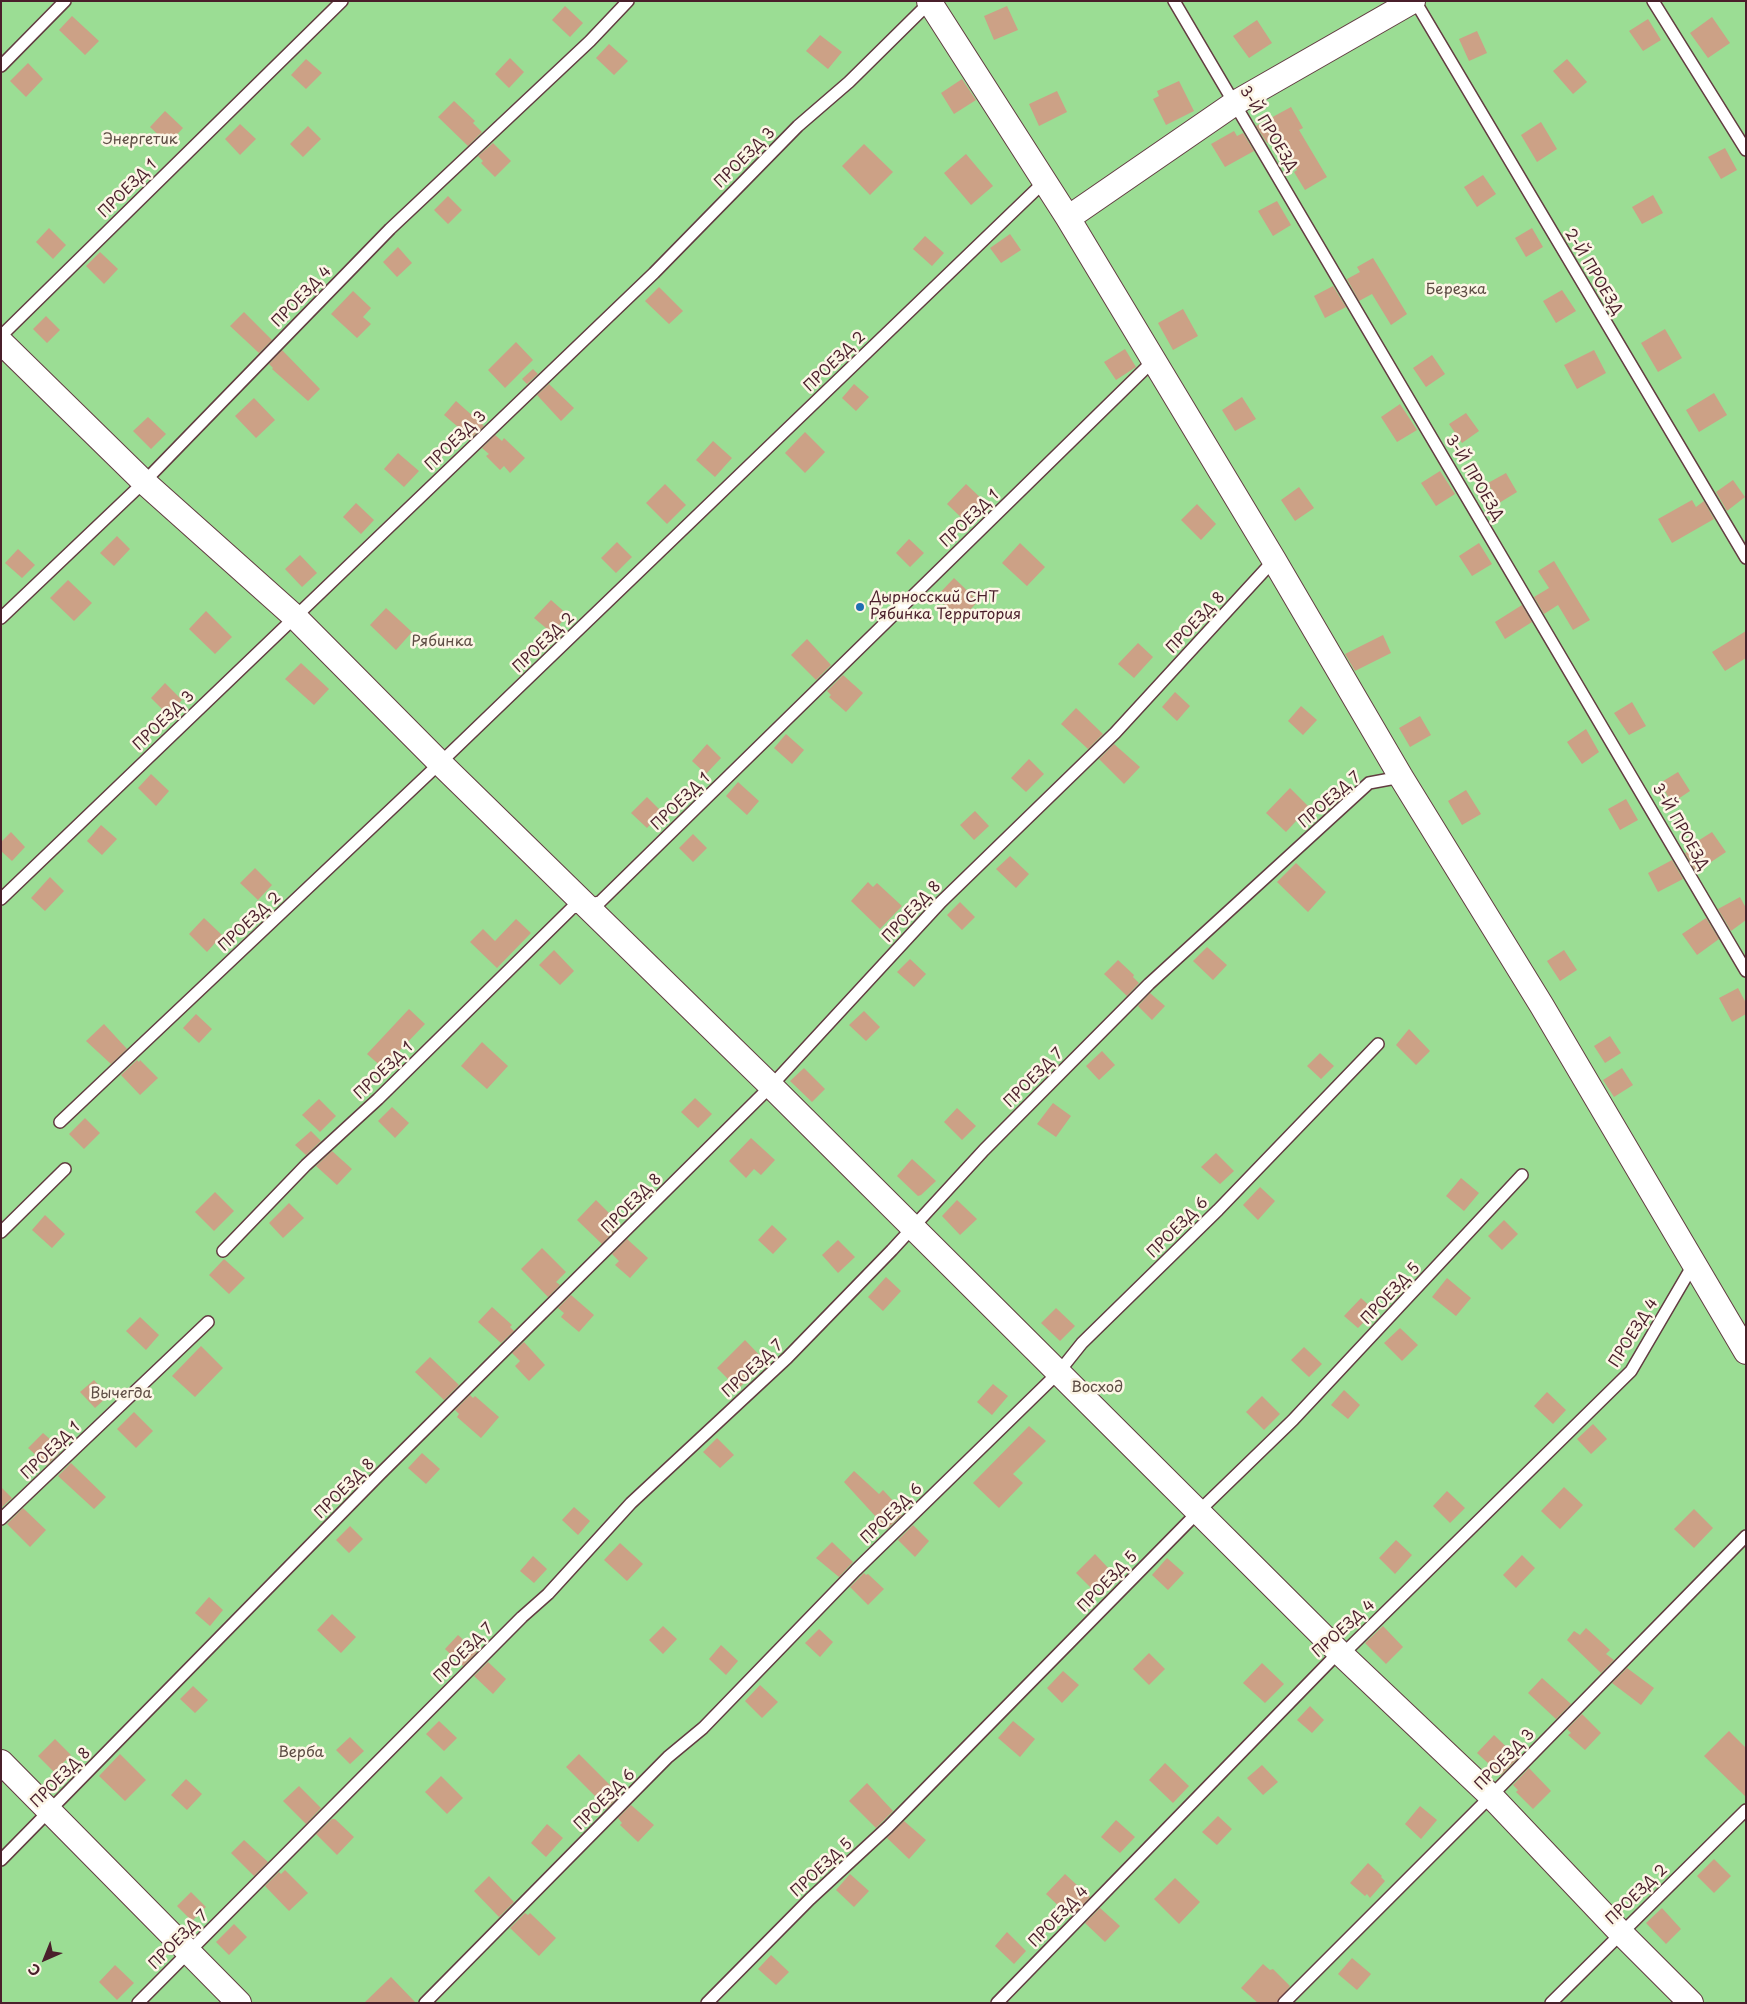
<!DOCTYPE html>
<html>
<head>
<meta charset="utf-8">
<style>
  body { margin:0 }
  #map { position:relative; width:1747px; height:2004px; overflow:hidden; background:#e9dfbb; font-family:"Playpen Sans",sans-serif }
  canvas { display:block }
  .frame { position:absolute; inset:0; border:2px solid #4a1f2b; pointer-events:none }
  .north { position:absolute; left:20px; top:1934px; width:50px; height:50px; -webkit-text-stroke:4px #fcf5e5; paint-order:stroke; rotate:224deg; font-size:14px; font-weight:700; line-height:20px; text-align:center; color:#4a1f2b }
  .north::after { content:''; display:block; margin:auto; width:18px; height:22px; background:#4a1f2b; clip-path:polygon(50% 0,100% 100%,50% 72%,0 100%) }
</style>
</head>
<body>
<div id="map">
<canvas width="1747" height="2004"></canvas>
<div class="frame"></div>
<div class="north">С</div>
</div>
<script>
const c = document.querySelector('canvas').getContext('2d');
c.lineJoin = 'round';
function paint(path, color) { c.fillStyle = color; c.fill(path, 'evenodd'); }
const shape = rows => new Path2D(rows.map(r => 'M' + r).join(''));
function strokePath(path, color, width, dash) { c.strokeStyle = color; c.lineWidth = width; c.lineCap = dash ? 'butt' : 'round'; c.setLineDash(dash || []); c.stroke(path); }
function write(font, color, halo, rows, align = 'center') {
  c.font = font + ' "Playpen Sans",sans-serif'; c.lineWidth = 5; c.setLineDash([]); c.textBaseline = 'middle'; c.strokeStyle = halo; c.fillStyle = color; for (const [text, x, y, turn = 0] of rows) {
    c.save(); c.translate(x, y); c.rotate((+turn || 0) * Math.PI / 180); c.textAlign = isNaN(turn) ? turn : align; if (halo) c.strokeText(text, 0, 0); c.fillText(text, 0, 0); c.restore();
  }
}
paint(shape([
  [1,1,1746,1,1746,2003,1,2003]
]), '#9bdd94');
paint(shape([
  [565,6,583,23,570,37,552,20],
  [1007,6,1018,30,994,40,984,16],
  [72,16,99,41,85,55,59,30],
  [1712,17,1730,43,1708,58,1690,33],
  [1648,19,1661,40,1643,51,1629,31],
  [1257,20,1272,43,1249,58,1233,36],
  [1477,31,1487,53,1469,61,1459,39],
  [820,35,842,52,828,69,806,51],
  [609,44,628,61,614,75,596,58],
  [510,58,524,72,509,88,495,74],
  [306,59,322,73,306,89,291,75],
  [1567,59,1587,82,1573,94,1553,71],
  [28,63,43,79,26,97,10,81],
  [962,79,976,100,954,114,941,93],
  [1179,81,1194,111,1166,125,1153,99,1159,96,1157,91],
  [1057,91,1067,112,1039,126,1029,104],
  [454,101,475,121,473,123,482,132,468,146,438,117],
  [1291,107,1303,128,1299,130,1327,177,1305,190,1294,172,1297,170,1279,136,1267,143,1256,126],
  [165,111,183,128,168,144,150,127],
  [1541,122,1557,149,1537,162,1521,135],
  [240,124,256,139,240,155,225,139],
  [308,126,321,139,303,157,290,144],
  [1234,131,1237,136,1243,133,1254,151,1225,167,1211,144],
  [493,143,511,161,495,177,481,163,483,161,478,156],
  [864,144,893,172,870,195,842,166],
  [1725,148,1737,170,1721,179,1708,157],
  [966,154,993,186,971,205,944,173],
  [1483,175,1496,194,1477,207,1464,187],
  [1653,195,1663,213,1642,224,1632,207],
  [448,196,462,210,448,224,434,210],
  [1277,201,1291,225,1273,236,1258,211],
  [49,228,66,245,53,259,36,242],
  [1532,228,1543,247,1526,257,1515,238],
  [1010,234,1021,250,1001,263,990,248],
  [925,236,944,253,932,266,913,249],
  [398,247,412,263,397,277,383,262],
  [100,252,118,269,104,284,86,266],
  [1373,258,1407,314,1391,325,1372,294,1359,301,1347,279,1360,272,1357,267],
  [1333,286,1346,307,1325,318,1314,296],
  [659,287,683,311,669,324,645,301],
  [1562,290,1576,311,1556,323,1543,301],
  [353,291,371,308,363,317,371,324,357,338,331,314],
  [1183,309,1198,336,1173,350,1158,323],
  [244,312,272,340,259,353,230,326],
  [46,316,60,330,47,343,33,329],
  [1665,329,1682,358,1658,372,1641,343],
  [516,342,533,360,505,388,488,370],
  [1125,349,1136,367,1116,380,1104,362],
  [282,350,320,389,308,401,272,369,273,368,269,364],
  [1594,350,1606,373,1577,389,1564,365],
  [1432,355,1445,374,1426,387,1413,368],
  [533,369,538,374,527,384,522,379],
  [549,384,574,408,561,421,537,395],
  [854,384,869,397,856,411,842,398],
  [1714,393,1727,415,1699,432,1686,410],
  [1242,397,1256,419,1235,431,1222,410],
  [254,398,275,420,256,438,235,416],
  [456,401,484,426,471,438,444,415],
  [1400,404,1417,430,1397,442,1381,417],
  [1466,413,1479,431,1462,443,1449,424],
  [148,417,166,434,151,449,133,431],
  [805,432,825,452,805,473,785,453],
  [495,435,502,441,504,438,525,458,510,473,504,466,500,470,486,456,489,454,482,448],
  [713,441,732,458,715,477,696,460],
  [398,453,419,471,404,487,384,469],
  [1440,471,1455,494,1436,506,1421,483],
  [1506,473,1517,492,1499,503,1488,483],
  [1733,480,1745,497,1727,511,1716,492],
  [665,484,686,505,667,524,646,503],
  [966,484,984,501,965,521,947,504],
  [1299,487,1314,508,1295,521,1281,500],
  [1692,500,1696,507,1704,501,1714,519,1672,543,1658,519],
  [356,503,374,520,361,534,343,517],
  [1197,504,1216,524,1201,540,1181,520],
  [117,536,130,549,114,566,100,553],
  [909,539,924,553,910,567,896,553],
  [617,542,632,557,616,573,601,558],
  [1020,543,1045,567,1027,586,1002,563],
  [1479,543,1492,564,1472,576,1459,556],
  [18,549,35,565,22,578,5,563],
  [300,555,317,573,302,587,285,569],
  [1554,561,1590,620,1573,630,1558,605,1544,614,1534,597,1549,588,1538,571],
  [954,578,978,601,961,620,936,597],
  [68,580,92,603,74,621,50,598],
  [551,600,568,615,552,633,534,618],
  [1522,605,1532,622,1505,639,1495,622],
  [386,608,412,632,396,650,370,625],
  [206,611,232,637,215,654,189,629],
  [1746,631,1746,658,1725,671,1712,652],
  [1383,635,1391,653,1355,671,1345,654],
  [807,639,831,665,816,680,791,655],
  [1138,643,1153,657,1134,678,1118,664],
  [301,663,329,689,314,705,285,679],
  [843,675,863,693,846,712,829,697,831,695,827,691],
  [165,683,182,700,168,715,151,698],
  [1175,692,1190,706,1177,721,1162,707],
  [1632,702,1646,726,1629,735,1614,713],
  [1301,706,1317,720,1303,735,1288,721],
  [1076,708,1103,734,1088,749,1061,724],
  [1420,716,1431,735,1410,747,1399,728],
  [1586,729,1599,752,1582,764,1567,742],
  [786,734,804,750,792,764,774,748],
  [707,744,721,758,706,774,692,761],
  [1114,744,1140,767,1124,784,1099,759],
  [1029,759,1044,774,1026,792,1011,778],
  [1678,772,1690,791,1672,803,1660,783],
  [151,774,169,791,156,806,138,788],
  [738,782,759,801,747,815,726,796],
  [1290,788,1309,807,1286,832,1266,813],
  [1466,790,1481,814,1462,825,1448,801],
  [647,797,662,812,647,828,631,813],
  [1626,799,1638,820,1620,830,1608,809],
  [975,811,989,826,974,840,960,825],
  [101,825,117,839,102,855,87,841],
  [11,832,25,847,12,861,1,851,1,842],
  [1712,832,1726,852,1696,872,1685,853,1696,847,1693,844],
  [693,834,707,848,693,862,679,848],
  [1010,856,1029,874,1016,888,996,869],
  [1672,860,1683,879,1658,892,1648,873],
  [1296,863,1326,892,1308,912,1277,882],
  [255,868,272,885,258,900,240,883],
  [50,877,64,891,45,911,31,898],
  [868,882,873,887,877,883,902,906,880,929,851,901],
  [1740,897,1746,908,1746,920,1731,931,1718,909],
  [960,902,975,917,962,930,947,915],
  [204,918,222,935,207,952,189,934],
  [1706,918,1719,939,1697,955,1682,934],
  [516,919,531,933,497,968,470,942,483,929,495,941],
  [1207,947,1227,965,1213,980,1193,961],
  [554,950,574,971,560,985,539,965],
  [1564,950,1577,970,1560,981,1547,961],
  [910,959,926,974,914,987,897,972],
  [1118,960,1134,975,1133,977,1139,983,1127,996,1104,974],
  [1738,988,1746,1003,1746,1014,1732,1022,1719,998],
  [1150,993,1165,1006,1152,1020,1138,1006],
  [409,1009,425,1024,383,1068,367,1054],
  [864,1011,880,1027,866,1041,849,1025],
  [196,1014,212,1029,199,1043,183,1028],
  [104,1024,127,1049,111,1064,86,1041],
  [1409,1029,1430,1051,1416,1065,1396,1045],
  [1610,1036,1621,1053,1605,1063,1594,1046],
  [482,1042,508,1066,487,1089,461,1066],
  [1102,1051,1115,1065,1099,1080,1086,1066],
  [1320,1053,1334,1066,1321,1079,1307,1066],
  [137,1060,139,1062,140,1060,158,1078,140,1095,121,1075],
  [804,1068,825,1089,812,1102,790,1081],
  [1622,1068,1633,1085,1614,1097,1603,1080],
  [695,1098,712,1114,698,1128,681,1112],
  [319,1099,336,1116,320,1132,302,1115],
  [1053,1103,1071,1116,1056,1137,1037,1124],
  [392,1107,409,1123,395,1138,378,1121],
  [957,1108,976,1126,962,1140,944,1122],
  [85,1118,100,1133,84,1149,69,1134],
  [311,1131,321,1141,306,1155,295,1145],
  [751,1138,775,1160,761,1175,754,1169,746,1178,729,1161],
  [332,1151,352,1169,337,1185,316,1166],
  [1216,1153,1234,1171,1220,1184,1201,1167],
  [912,1159,936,1181,921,1195,918,1196,897,1176],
  [1461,1178,1479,1193,1464,1211,1446,1196],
  [1260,1187,1275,1201,1258,1220,1243,1205],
  [215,1192,234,1211,214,1231,195,1212],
  [596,1200,615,1219,611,1224,616,1229,602,1244,577,1220],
  [957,1200,977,1219,960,1235,942,1216],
  [289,1203,304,1218,283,1238,269,1223],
  [45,1215,65,1234,52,1248,32,1230],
  [1504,1220,1518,1234,1502,1250,1488,1236],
  [772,1225,787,1239,773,1254,758,1240],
  [627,1239,648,1258,630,1278,615,1265,619,1261,612,1254],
  [838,1240,855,1257,838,1273,822,1255],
  [542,1248,566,1272,556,1282,560,1285,548,1297,521,1269],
  [224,1259,245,1278,229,1294,209,1275],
  [886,1277,901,1291,883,1311,868,1297],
  [1447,1278,1471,1298,1456,1316,1432,1297],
  [571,1295,594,1315,579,1332,561,1317,564,1313,558,1308],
  [1361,1298,1375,1311,1358,1328,1344,1316],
  [492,1307,512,1325,510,1327,514,1331,501,1343,478,1322],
  [1056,1308,1075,1326,1060,1341,1041,1323],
  [140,1317,159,1335,146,1350,126,1331],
  [1400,1328,1418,1345,1402,1361,1384,1343],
  [745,1340,766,1362,738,1389,717,1368],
  [524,1342,545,1365,529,1381,515,1366,520,1361,512,1353],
  [201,1346,223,1368,195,1397,172,1376],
  [1304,1347,1322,1364,1309,1377,1291,1360],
  [430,1357,459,1385,444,1400,415,1372],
  [94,1380,108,1396,95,1408,80,1392],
  [993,1384,1008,1396,992,1415,977,1402],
  [1344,1390,1360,1405,1348,1419,1331,1405],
  [1547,1392,1566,1410,1553,1424,1534,1406],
  [470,1395,473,1398,475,1396,499,1417,481,1438,457,1417,459,1414,455,1410],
  [1262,1396,1280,1414,1264,1430,1246,1412],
  [134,1412,153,1431,136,1448,117,1429],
  [1593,1424,1607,1439,1591,1454,1577,1439],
  [1029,1426,1046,1441,1013,1474,1023,1483,999,1508,973,1483],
  [43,1433,58,1446,56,1449,60,1452,47,1465,28,1448],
  [717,1438,734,1455,720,1468,703,1452],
  [422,1453,440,1469,426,1484,408,1468],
  [71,1463,106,1497,94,1509,58,1476],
  [854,1471,879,1494,883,1490,898,1506,895,1509,902,1515,887,1529,844,1482],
  [1,1487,12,1498,1,1508],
  [1564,1487,1583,1505,1560,1529,1541,1511],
  [1447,1491,1465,1508,1450,1523,1433,1506],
  [574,1507,590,1521,578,1535,562,1520],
  [23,1508,46,1530,30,1547,7,1524],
  [1694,1509,1713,1528,1694,1548,1674,1529],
  [913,1525,929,1541,915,1557,898,1540],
  [350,1526,363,1539,349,1553,336,1540],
  [1396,1540,1412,1555,1395,1574,1379,1558],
  [832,1542,853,1562,839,1577,816,1558],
  [620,1543,643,1564,627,1581,604,1560],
  [1095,1554,1112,1572,1094,1591,1076,1573],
  [1522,1555,1535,1568,1516,1588,1503,1575],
  [533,1556,547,1569,534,1583,520,1571],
  [1167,1558,1184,1573,1168,1590,1152,1575],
  [864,1573,866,1575,868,1574,884,1589,868,1605,850,1587],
  [209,1597,223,1610,210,1626,195,1613],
  [332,1614,356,1637,341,1653,317,1630],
  [663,1626,677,1639,663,1654,649,1640],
  [1383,1626,1403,1647,1386,1664,1365,1643],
  [1586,1628,1610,1650,1606,1654,1614,1660,1601,1673,1567,1640,1574,1631,1580,1635],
  [819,1629,833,1642,820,1657,805,1643],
  [458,1635,477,1652,463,1666,445,1649],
  [721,1645,738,1661,726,1675,709,1659],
  [1149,1653,1165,1669,1149,1685,1133,1669],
  [488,1662,506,1679,493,1694,474,1676],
  [1262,1663,1284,1684,1265,1703,1243,1683],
  [1627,1668,1654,1688,1641,1705,1612,1683],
  [1063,1671,1079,1685,1062,1703,1047,1688],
  [1542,1678,1571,1704,1556,1719,1528,1693],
  [760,1685,778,1702,762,1718,745,1701],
  [193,1686,208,1700,195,1713,180,1699],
  [1310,1706,1324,1720,1312,1733,1297,1720],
  [1582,1714,1601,1733,1585,1750,1568,1735,1571,1733,1567,1729],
  [439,1721,457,1738,444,1751,426,1734],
  [1013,1721,1035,1739,1020,1757,998,1738],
  [1729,1731,1746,1748,1746,1797,1704,1756],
  [1494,1735,1518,1758,1501,1775,1477,1753],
  [350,1737,364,1751,350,1764,336,1750],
  [55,1739,71,1755,54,1772,38,1756],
  [120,1754,146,1780,125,1801,99,1776],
  [579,1754,620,1795,607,1808,566,1767],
  [1165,1763,1189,1786,1173,1803,1149,1780],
  [1262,1765,1278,1782,1263,1795,1247,1778],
  [1529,1768,1551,1791,1533,1809,1516,1792,1518,1790,1513,1785],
  [441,1776,463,1798,447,1814,425,1792],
  [186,1779,202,1794,187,1810,171,1795],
  [867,1783,893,1811,876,1828,849,1801],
  [299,1786,321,1808,306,1824,283,1801],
  [631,1805,654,1825,638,1842,620,1825,622,1823,618,1818],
  [1420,1806,1437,1820,1421,1839,1405,1824],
  [1218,1816,1232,1829,1217,1845,1202,1832],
  [332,1819,335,1819,354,1837,337,1855,316,1834],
  [1116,1820,1135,1837,1120,1853,1101,1837],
  [904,1821,926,1840,909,1859,887,1838],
  [547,1824,563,1838,546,1857,531,1843],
  [244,1840,268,1862,254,1876,231,1853],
  [1714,1859,1731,1876,1714,1893,1697,1876],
  [1368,1863,1382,1876,1381,1877,1385,1881,1370,1898,1367,1894,1365,1896,1350,1883],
  [285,1870,308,1893,289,1911,265,1886,279,1872,281,1874],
  [850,1874,869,1891,854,1907,836,1890],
  [1065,1874,1090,1897,1075,1913,1069,1908,1065,1912,1046,1894],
  [489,1876,514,1902,499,1917,474,1891],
  [1175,1878,1200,1902,1179,1924,1154,1899],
  [191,1892,206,1907,192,1921,177,1906],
  [1100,1908,1120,1926,1105,1942,1085,1923],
  [1662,1908,1681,1929,1666,1944,1646,1923],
  [525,1913,528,1915,530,1913,556,1938,539,1956,510,1928],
  [234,1924,247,1937,229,1955,216,1942],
  [1007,1932,1026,1951,1014,1964,995,1946],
  [771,1955,789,1972,776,1985,758,1969],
  [1352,1958,1371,1974,1357,1990,1338,1974],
  [1263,1964,1270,1970,1273,1969,1290,1986,1277,2003,1258,2003,1241,1988],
  [115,1965,134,1983,117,2000,99,1982],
  [391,1977,416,2003,364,2003]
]), '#cca186');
const service = shape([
  [1174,1,1746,971],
  [1415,1,1746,558],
  [1653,1,1746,150],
  [1,66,65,1],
  [1,336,342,1],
  [1,618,144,482,390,229,590,41,628,1],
  [1,899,654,273,798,126,849,82,930,2],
  [60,1122,440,763,1045,181],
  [1,1232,65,1169],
  [223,1251,306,1165,378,1099,572,908,600,902,1153,361],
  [1,1519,208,1322],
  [1,1860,380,1474,771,1086,941,902,1115,733,1274,560],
  [138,2003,522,1617,548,1594,631,1503,787,1358,892,1250,984,1150,1149,984,1369,783,1401,777],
  [425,2003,668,1757,703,1728,856,1570,1058,1373,1082,1343,1218,1210,1378,1044],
  [707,2003,810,1899,888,1827,1198,1512,1293,1420,1522,1175],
  [997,2003,1339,1652,1348,1649,1631,1371,1693,1265],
  [1284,2003,1491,1796,1746,1536],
  [1551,2003,1746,1810]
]);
const minor = shape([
  [929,1,1068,218,1274,560,1401,777,1542,1006,1746,1352],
  [1068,218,1235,103,1413,1],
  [1,342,144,482,294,616,440,763,771,1086,1339,1652,1491,1796,1621,1933,1691,2003],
  [1,1762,239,2003]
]);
strokePath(service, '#623c41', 14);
strokePath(minor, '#623c41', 26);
strokePath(service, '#fff', 11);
strokePath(minor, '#fff', 24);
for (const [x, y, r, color] of [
  [860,607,5,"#1f6fb2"]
]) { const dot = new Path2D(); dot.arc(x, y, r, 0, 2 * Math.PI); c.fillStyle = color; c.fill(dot); strokePath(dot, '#fcf5e5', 2); }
write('15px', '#4a1f2b', '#fcf5e5', [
  ["3-Й ПРОЕЗД",1268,129,59],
  ["ПРОЕЗД 3",745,158,-45],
  ["ПРОЕЗД 1",128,189,-45],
  ["2-Й ПРОЕЗД",1593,272,59],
  ["ПРОЕЗД 4",302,297,-46],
  ["ПРОЕЗД 2",835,362,-44],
  ["ПРОЕЗД 3",456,441,-44],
  ["3-Й ПРОЕЗД",1474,478,59],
  ["ПРОЕЗД 1",970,519,-44],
  ["ПРОЕЗД 8",1196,623,-47],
  ["ПРОЕЗД 2",544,643,-44],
  ["ПРОЕЗД 3",164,721,-44],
  ["ПРОЕЗД 7",1330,800,-41],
  ["ПРОЕЗД 1",681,802,-44],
  ["3-Й ПРОЕЗД",1680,827,60],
  ["ПРОЕЗД 8",912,912,-47],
  ["ПРОЕЗД 2",250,922,-43],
  ["ПРОЕЗД 1",384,1071,-44],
  ["ПРОЕЗД 7",1034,1078,-45],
  ["ПРОЕЗД 8",632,1204,-45],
  ["ПРОЕЗД 6",1178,1228,-45],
  ["ПРОЕЗД 5",1391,1294,-47],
  ["ПРОЕЗД 4",1634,1333,-58],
  ["ПРОЕЗД 7",753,1369,-43],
  ["ПРОЕЗД 1",51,1451,-44],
  ["ПРОЕЗД 8",345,1489,-45],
  ["ПРОЕЗД 6",892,1514,-44],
  ["ПРОЕЗД 5",1108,1582,-46],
  ["ПРОЕЗД 4",1344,1629,-42],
  ["ПРОЕЗД 7",464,1653,-45],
  ["ПРОЕЗД 3",1505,1760,-46],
  ["ПРОЕЗД 8",61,1778,-45],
  ["ПРОЕЗД 6",605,1800,-45],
  ["ПРОЕЗД 5",822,1868,-43],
  ["ПРОЕЗД 2",1637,1895,-44],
  ["ПРОЕЗД 4",1059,1917,-46],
  ["ПРОЕЗД 7",179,1940,-45]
]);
write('15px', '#5e4e45', '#fcf5e5', [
  ["Энергетик",140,140],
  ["Березка",1456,290],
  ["Рябинка",442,642],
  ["Восход",1097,1388],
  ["Вычегда",121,1394],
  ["Верба",301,1753]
]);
write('15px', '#4a1f2b', '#fcf5e5', [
  ["Дырносский СНТ",870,598],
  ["Рябинка Территория",870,615]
], 'left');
</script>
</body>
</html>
